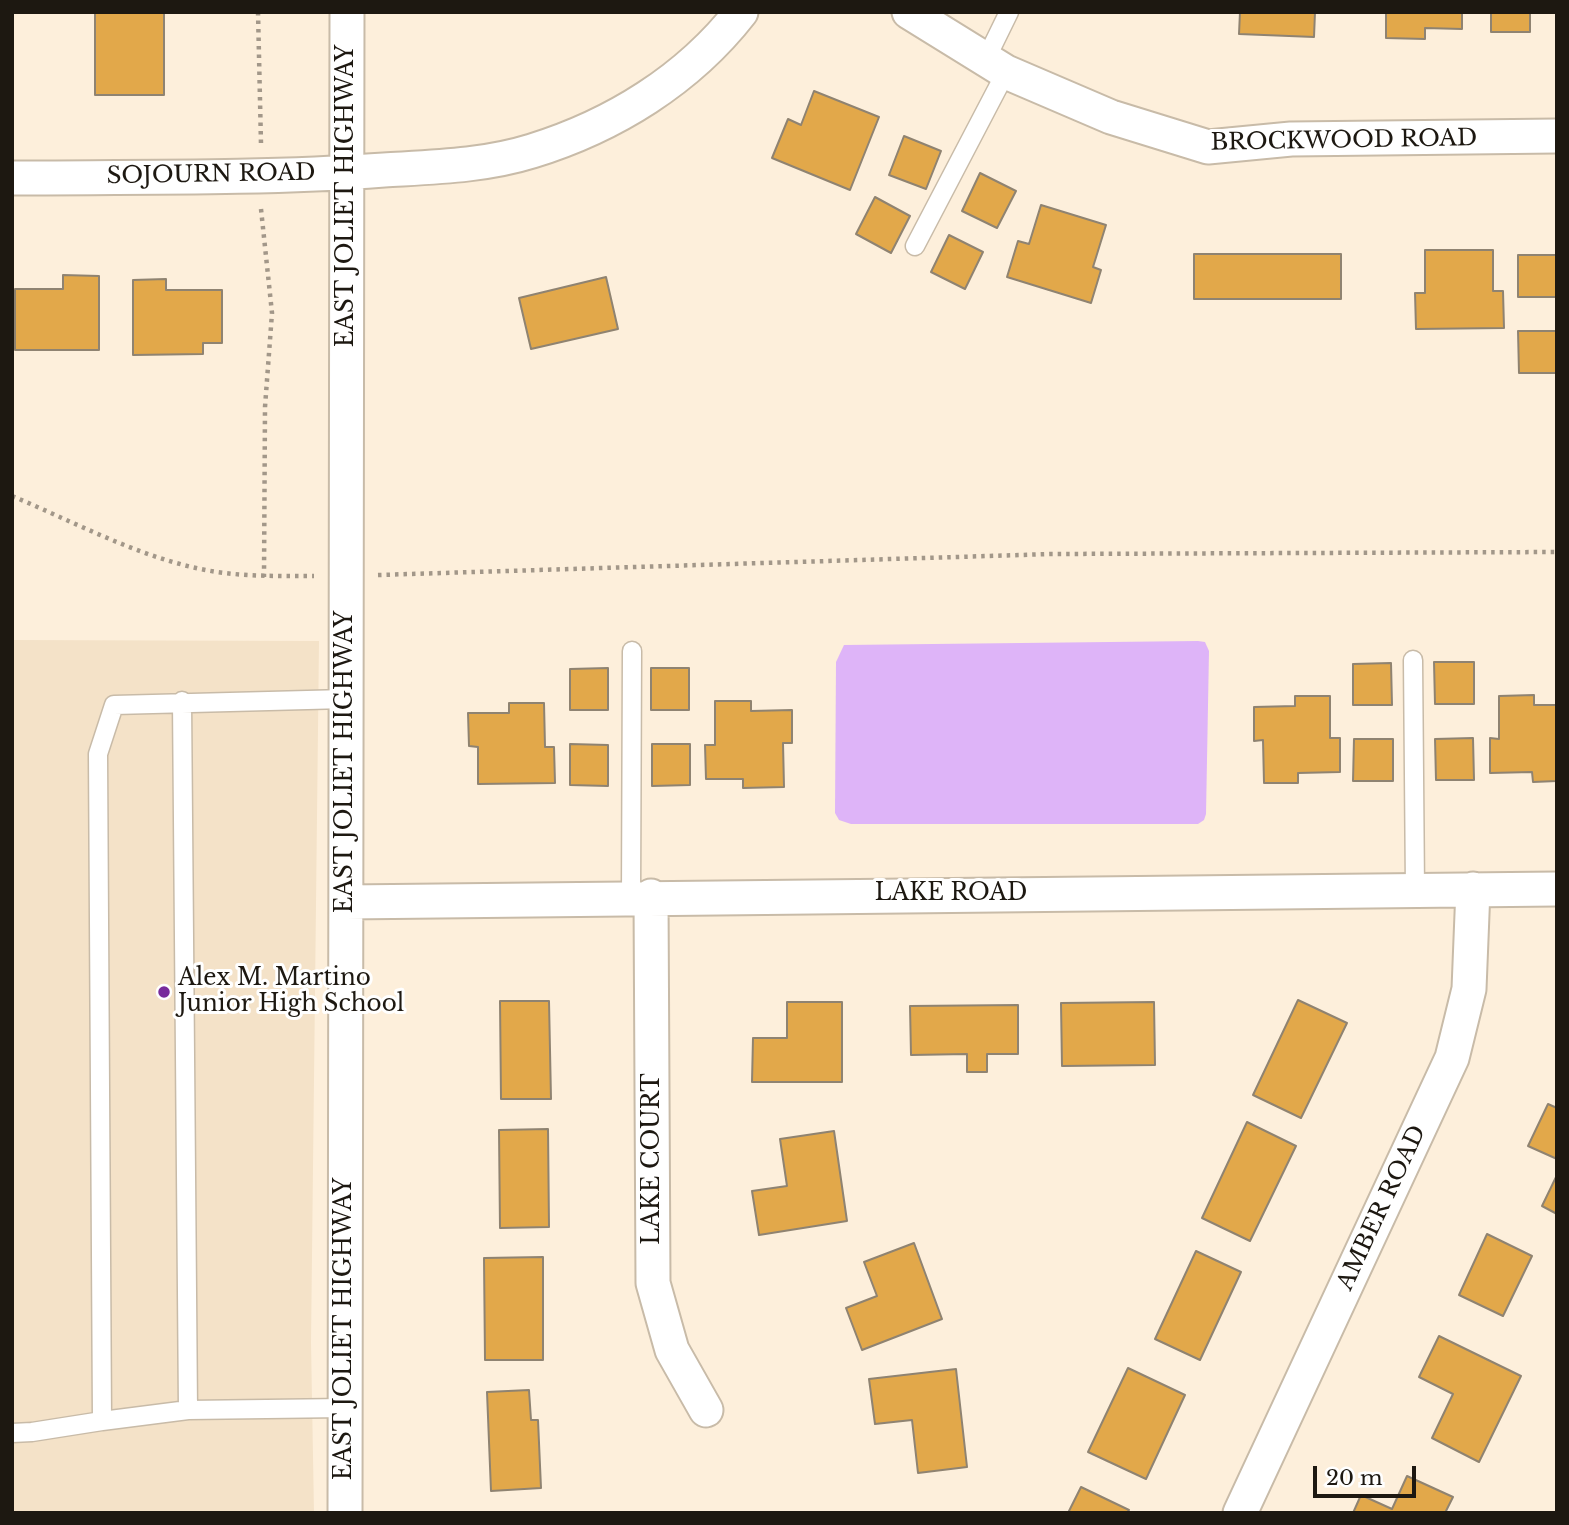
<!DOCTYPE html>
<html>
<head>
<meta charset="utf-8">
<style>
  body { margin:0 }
  #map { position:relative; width:1569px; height:1525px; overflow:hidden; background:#fdefdb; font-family:"Libre Baskerville",serif }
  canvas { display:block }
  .frame { position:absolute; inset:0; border:14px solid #1d1811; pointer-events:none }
  .scale { position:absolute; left:1313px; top:1466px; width:103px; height:32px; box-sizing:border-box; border:4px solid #1d1811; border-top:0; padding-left:9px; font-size:21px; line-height:24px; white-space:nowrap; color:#1d1811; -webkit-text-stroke:5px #fff; paint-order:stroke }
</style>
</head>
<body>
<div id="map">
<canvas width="1569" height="1525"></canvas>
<div class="frame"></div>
<div class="scale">20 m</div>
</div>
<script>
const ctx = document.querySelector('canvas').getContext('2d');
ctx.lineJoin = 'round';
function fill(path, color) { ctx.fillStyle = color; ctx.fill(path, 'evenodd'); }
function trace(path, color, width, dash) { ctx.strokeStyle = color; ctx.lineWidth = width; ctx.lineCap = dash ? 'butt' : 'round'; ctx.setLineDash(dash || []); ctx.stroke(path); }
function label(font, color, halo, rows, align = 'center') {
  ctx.font = font + ' "Libre Baskerville",serif'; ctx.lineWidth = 6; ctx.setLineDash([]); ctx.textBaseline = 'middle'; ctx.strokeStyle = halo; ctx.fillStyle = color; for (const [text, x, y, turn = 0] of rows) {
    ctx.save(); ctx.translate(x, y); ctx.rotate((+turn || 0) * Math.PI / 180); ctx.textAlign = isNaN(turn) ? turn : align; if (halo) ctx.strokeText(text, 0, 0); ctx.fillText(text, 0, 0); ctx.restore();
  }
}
fill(new Path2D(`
  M 12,640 L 319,641 L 311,1342 L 314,1513 L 12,1513 Z`), '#f4e2c8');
fill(new Path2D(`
  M 1198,641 L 1205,642 L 1209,651 L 1206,814 L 1204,820 L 1198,824 L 851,824 L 839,820 L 835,813 L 836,662 L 844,645 Z`), '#deb4f8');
const building = new Path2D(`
  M 95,12 L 164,12 L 164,95 L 95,95 Z
  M 1240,12 L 1315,12 L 1314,37 L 1239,34 Z
  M 1386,12 L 1462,12 L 1462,29 L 1425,28 L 1425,39 L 1386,38 Z
  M 1491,12 L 1530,12 L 1530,32 L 1491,32 Z
  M 814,91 L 879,117 L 850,190 L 772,158 L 788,119 L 801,125 Z
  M 904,136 L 941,151 L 926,189 L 889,175 Z
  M 980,173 L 1016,191 L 997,228 L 962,211 Z
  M 875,197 L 910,216 L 891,253 L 856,234 Z
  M 1041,205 L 1106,225 L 1093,267 L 1101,270 L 1091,303 L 1007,277 L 1018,241 L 1029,244 Z
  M 949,235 L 983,252 L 965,289 L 931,272 Z
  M 1425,250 L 1493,250 L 1493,291 L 1503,291 L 1504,328 L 1416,329 L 1415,293 L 1425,293 Z
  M 1194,254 L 1341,254 L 1341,299 L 1194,299 Z
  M 1518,255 L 1557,255 L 1557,297 L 1518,297 Z
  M 63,275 L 99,276 L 99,350 L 15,350 L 15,289 L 63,289 Z
  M 606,277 L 618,329 L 531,349 L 519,298 Z
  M 166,279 L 166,290 L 222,290 L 222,343 L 203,343 L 203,354 L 133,355 L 133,280 Z
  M 1518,331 L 1557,331 L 1557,373 L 1519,373 Z
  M 1434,662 L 1474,662 L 1474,704 L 1435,704 Z
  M 1391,663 L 1392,705 L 1353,705 L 1353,664 Z
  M 608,668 L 608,710 L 570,710 L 570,669 Z
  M 651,668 L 689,668 L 689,710 L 651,710 Z
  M 1534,695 L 1534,705 L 1557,705 L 1557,781 L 1533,782 L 1532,772 L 1490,773 L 1490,738 L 1499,739 L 1499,696 Z
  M 1295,696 L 1330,696 L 1330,738 L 1340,738 L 1340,772 L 1298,773 L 1298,783 L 1264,783 L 1263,740 L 1254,741 L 1254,707 L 1295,706 Z
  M 715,701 L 751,701 L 751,711 L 792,710 L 792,743 L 783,743 L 784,787 L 743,788 L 743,779 L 706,779 L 705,745 L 715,745 Z
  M 509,703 L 544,703 L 545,747 L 554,747 L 555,783 L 478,784 L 478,747 L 469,746 L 468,713 L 509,713 Z
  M 1473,738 L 1474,780 L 1436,780 L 1435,739 Z
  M 1354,739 L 1393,739 L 1393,781 L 1353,781 Z
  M 570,744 L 608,745 L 608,786 L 570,785 Z
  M 652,744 L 690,744 L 690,785 L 652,786 Z
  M 1298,1000 L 1347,1023 L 1301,1118 L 1253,1095 Z
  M 500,1001 L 549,1001 L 551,1099 L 501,1099 Z
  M 787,1002 L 842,1002 L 842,1082 L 752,1082 L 753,1038 L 787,1038 Z
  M 1154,1002 L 1155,1065 L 1062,1066 L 1061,1003 Z
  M 1018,1005 L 1018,1054 L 987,1054 L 987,1072 L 967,1072 L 967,1054 L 911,1055 L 910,1006 Z
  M 1548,1104 L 1557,1108 L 1557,1159 L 1528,1146 Z
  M 1247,1122 L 1296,1146 L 1250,1241 L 1202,1218 Z
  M 548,1129 L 549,1227 L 500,1228 L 499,1130 Z
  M 834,1131 L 847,1221 L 759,1235 L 752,1191 L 787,1186 L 780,1139 Z
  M 1557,1175 L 1557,1214 L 1542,1206 Z
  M 1487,1234 L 1532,1256 L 1503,1316 L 1459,1295 Z
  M 914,1243 L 942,1319 L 862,1350 L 846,1308 L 877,1296 L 864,1262 Z
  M 1196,1251 L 1241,1272 L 1200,1360 L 1155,1339 Z
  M 543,1257 L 543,1360 L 485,1360 L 484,1258 Z
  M 1439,1336 L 1521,1376 L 1479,1462 L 1432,1438 L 1453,1394 L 1419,1377 Z
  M 1128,1368 L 1185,1395 L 1146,1479 L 1088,1452 Z
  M 956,1369 L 967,1467 L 918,1473 L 912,1420 L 875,1424 L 869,1379 Z
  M 529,1390 L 531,1420 L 538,1420 L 541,1488 L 491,1491 L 487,1392 Z
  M 1407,1476 L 1453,1497 L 1445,1513 L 1353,1513 L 1361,1495 L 1392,1509 Z
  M 1081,1487 L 1129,1510 L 1127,1513 L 1068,1513 Z`);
fill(building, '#e2a84a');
trace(building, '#8f8371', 2);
const service = new Path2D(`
  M 986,59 L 1009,12
  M 915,246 L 1006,72
  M 1413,660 L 1415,890
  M 182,701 L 188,1410
  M 631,897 L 632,651
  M 102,1421 L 188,1410 L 345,1408
  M 12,1433 L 32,1432 L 102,1421 L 98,754 L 114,705 L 346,699`);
const minor = new Path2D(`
  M 909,12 L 1006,72 L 1111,117 L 1208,147 L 1291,139 L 1557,136
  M 12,178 C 136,177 261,179 384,170 C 434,167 484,166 532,151 C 613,126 688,80 741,12
  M 651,896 L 653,1283 L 672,1350 L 706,1410
  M 346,902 L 1557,889
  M 345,1513 L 347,12
  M 1240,1513 L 1452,1058 L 1469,989 L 1473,889`);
trace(service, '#c8bba8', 21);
trace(minor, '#c8bba8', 37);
trace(new Path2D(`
  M 258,12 L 261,144
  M 261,209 L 272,313 L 265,407 L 264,577
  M 12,496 C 72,521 133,554 196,568 C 235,577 274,576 314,576
  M 378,575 L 1052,554 L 1557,552`), '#a29789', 4.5, [3.5, 5]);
trace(service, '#fff', 18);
trace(minor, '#fff', 33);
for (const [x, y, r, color] of [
  [164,992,7,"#772a9b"]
]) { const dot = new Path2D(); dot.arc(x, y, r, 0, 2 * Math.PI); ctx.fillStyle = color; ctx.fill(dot); trace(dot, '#fff', 2.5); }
label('23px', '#1d1811', '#fff', [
  ["BROCKWOOD ROAD",1344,141,-1],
  ["SOJOURN ROAD",211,175,-1],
  ["EAST JOLIET HIGHWAY",347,196,-90],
  ["EAST JOLIET HIGHWAY",346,762,-90],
  ["LAKE ROAD",951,894],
  ["LAKE COURT",653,1159,-90],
  ["AMBER ROAD",1382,1208,-65],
  ["EAST JOLIET HIGHWAY",345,1329,-90]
]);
label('23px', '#1d1811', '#fff', [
  ["Alex M. Martino",178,979],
  ["Junior High School",178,1005]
], 'left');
</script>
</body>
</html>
